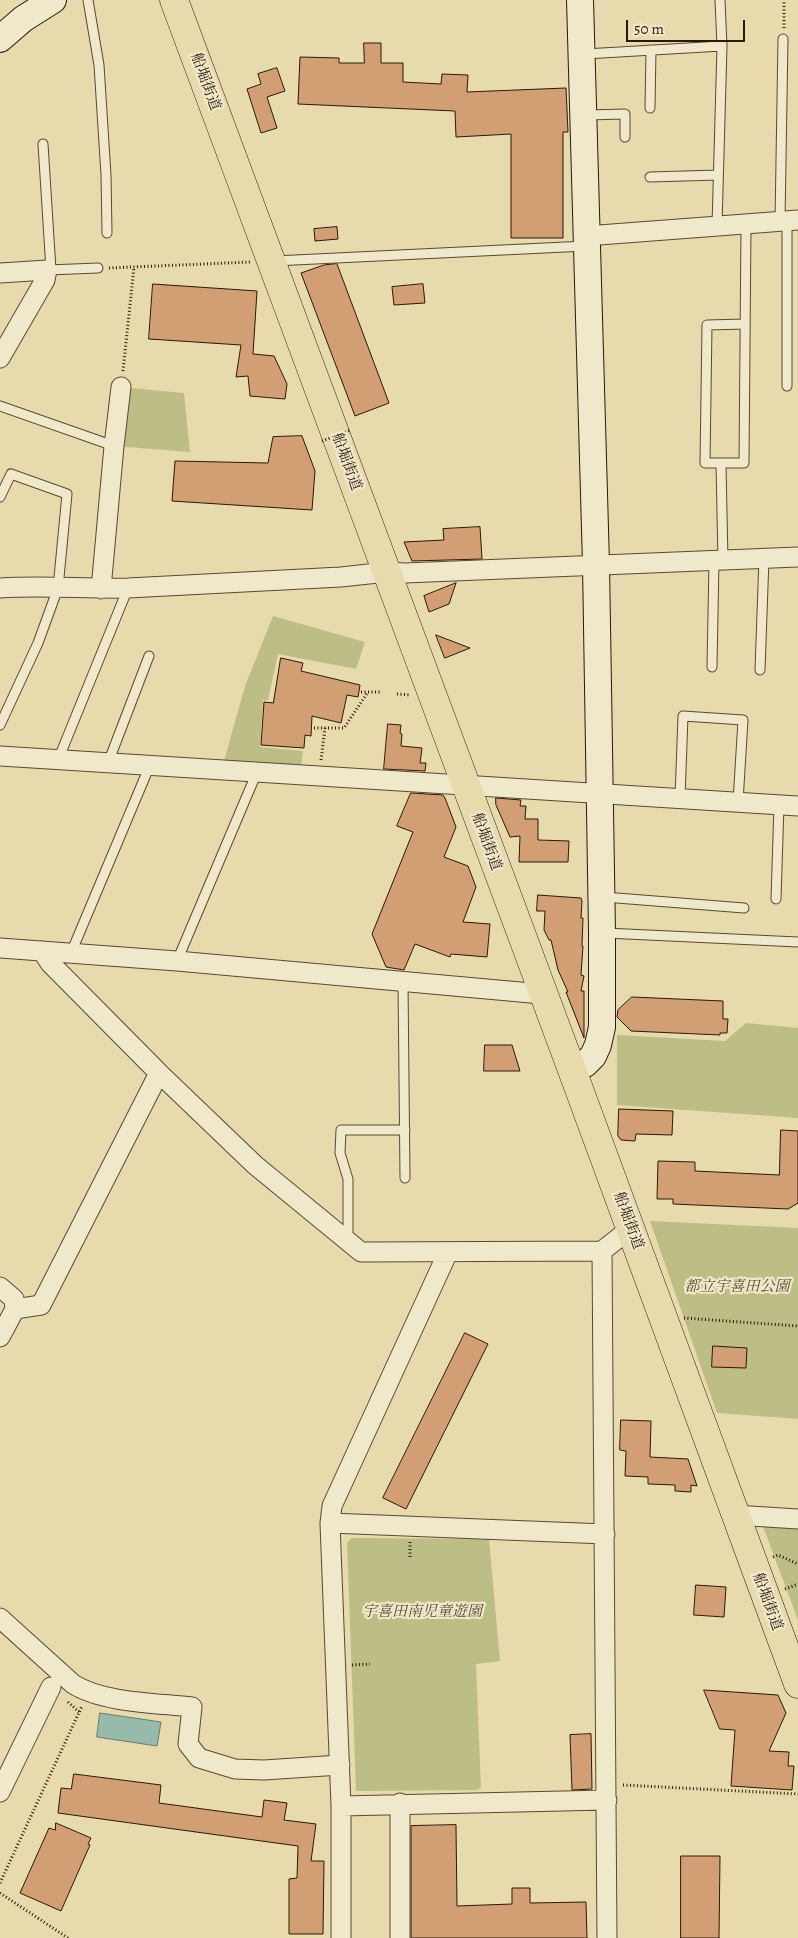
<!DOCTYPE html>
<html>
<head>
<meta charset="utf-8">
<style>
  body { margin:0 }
  #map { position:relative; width:798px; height:1938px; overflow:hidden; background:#e7dbad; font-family:Alegreya,serif }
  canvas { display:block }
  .scale { position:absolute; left:626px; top:20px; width:119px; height:22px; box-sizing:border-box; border:2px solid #2c170a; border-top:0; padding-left:6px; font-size:15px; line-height:18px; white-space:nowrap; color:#2c170a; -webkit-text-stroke:4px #efe8ca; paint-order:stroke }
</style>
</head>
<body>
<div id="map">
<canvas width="798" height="1938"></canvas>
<div class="scale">50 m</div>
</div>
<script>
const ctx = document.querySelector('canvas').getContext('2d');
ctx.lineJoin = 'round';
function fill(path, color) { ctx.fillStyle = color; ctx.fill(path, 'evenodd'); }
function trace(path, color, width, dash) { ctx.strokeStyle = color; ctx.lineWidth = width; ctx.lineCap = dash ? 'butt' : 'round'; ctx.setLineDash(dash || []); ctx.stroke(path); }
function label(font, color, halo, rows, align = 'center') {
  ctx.font = font + ' Alegreya,"Noto Serif JP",serif'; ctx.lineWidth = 4.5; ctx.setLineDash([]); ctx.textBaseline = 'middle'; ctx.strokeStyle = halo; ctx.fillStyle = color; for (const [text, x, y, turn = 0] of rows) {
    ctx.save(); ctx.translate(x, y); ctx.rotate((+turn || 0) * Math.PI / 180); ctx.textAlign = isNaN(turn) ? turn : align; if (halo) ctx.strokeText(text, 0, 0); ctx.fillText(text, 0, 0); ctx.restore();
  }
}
fill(new Path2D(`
  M 121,387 L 184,393 L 190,452 L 114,446 Z
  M 273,616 L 365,642 L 356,669 L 278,654 L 268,700 L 263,700 L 260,747 L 303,751 L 301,766 L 224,761 L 245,686 Z
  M 746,1023 L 798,1028 L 798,1118 L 617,1105 L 617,1035 L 725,1041 Z
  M 650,1221 L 798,1228 L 798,1419 L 717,1413 Z
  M 761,1521 L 798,1523 L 798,1620 Z
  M 352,1538 L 489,1539 L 500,1661 L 476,1664 L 481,1788 L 476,1790 L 356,1791 L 347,1542 Z`), '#bdbe85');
const water = new Path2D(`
  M 100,1713 L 161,1722 L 157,1746 L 97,1737 Z`);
fill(water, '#97bbab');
trace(water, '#6c796b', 1);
const building = new Path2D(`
  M 364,43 L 381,43 L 381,63 L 403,63 L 403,82 L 441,84 L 442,74 L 468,75 L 467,92 L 566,88 L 568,132 L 563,132 L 563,238 L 511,238 L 511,134 L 456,137 L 455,111 L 298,104 L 300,57 L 339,58 L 339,63 L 364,63 Z
  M 277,68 L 285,91 L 267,97 L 277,128 L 261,133 L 247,89 L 261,84 L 258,74 Z
  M 337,227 L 338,239 L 315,241 L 314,229 Z
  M 337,264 L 389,403 L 355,416 L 301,273 L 324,265 Z
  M 153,284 L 257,291 L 253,354 L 274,356 L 287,384 L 285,399 L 250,396 L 248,376 L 236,377 L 241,345 L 149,339 Z
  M 423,284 L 425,303 L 394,305 L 392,287 Z
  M 302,436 L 315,471 L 312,510 L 172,501 L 175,461 L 268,463 L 273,437 Z
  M 480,527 L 482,559 L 412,561 L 404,542 L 444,540 L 443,529 Z
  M 456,583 L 449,604 L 429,612 L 424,596 Z
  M 436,635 L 470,648 L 445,658 Z
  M 281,658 L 303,663 L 301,671 L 360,685 L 358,697 L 347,695 L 341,723 L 312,716 L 311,736 L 305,735 L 304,748 L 261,745 L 264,702 L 273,703 Z
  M 388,724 L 401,725 L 400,733 L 402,734 L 401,746 L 422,748 L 420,763 L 426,763 L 425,771 L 384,769 Z
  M 411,793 L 443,795 L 445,798 L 456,827 L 444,857 L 468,866 L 476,887 L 463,922 L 490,924 L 487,957 L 451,954 L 450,957 L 415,944 L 404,970 L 386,967 L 372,934 L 413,832 L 397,826 Z
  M 496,798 L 521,800 L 520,806 L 526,806 L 525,819 L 538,819 L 538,840 L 569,841 L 568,862 L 519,862 L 520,836 L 510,837 L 496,805 Z
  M 538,895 L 581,898 L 582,901 L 581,918 L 583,918 L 582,946 L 583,946 L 581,975 L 584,976 L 581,991 L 584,991 L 584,1038 L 566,992 L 568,992 L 558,970 L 551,940 L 549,940 L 544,930 L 545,911 L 537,911 Z
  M 632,997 L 723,1001 L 723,1019 L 728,1019 L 727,1033 L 720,1033 L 720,1035 L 631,1031 L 617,1017 L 618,1010 Z
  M 485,1045 L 512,1045 L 520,1071 L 484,1071 Z
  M 619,1109 L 673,1111 L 672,1135 L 636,1134 L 635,1141 L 621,1140 L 618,1136 Z
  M 781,1130 L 798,1131 L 798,1203 L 788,1209 L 673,1204 L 673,1199 L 657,1199 L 658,1161 L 695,1162 L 695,1171 L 779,1175 Z
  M 465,1333 L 488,1344 L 406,1509 L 383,1498 Z
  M 713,1346 L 747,1348 L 746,1368 L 712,1367 Z
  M 621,1420 L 651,1421 L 650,1457 L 688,1459 L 697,1486 L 691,1485 L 691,1492 L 675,1491 L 675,1485 L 648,1484 L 648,1477 L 625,1476 L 626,1451 L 620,1450 Z
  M 696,1585 L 726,1587 L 724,1617 L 694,1615 Z
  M 704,1690 L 778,1695 L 786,1713 L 769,1751 L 789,1752 L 788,1766 L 794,1766 L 792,1790 L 731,1786 L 735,1730 L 720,1729 Z
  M 591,1734 L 592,1789 L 572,1790 L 570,1735 Z
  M 74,1774 L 161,1785 L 159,1803 L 262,1817 L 264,1800 L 287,1803 L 284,1820 L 316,1824 L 311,1861 L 324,1861 L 323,1934 L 289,1934 L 289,1879 L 297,1878 L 298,1846 L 58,1813 L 61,1788 L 71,1789 Z
  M 56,1823 L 91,1838 L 88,1844 L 90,1845 L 61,1911 L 20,1893 L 49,1828 L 55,1830 Z
  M 456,1825 L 457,1906 L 512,1904 L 512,1888 L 530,1888 L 530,1903 L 586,1902 L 587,1938 L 411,1938 L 411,1826 Z
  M 681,1856 L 720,1856 L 719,1938 L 681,1938 Z`);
fill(building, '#d29e73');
trace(building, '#2c170a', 1);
const lane = new Path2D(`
  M 88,0 L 99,65 L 106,175 L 107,233
  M 585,54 L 722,46
  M 650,108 L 651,50
  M 586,115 L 625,114 L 625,137
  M 43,144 L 51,270
  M 650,177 L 718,175
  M 780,222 L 783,39
  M 787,222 L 787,386
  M 717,226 L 722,46 L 720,0
  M 274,261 L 586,246
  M 48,270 L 98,268
  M 745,324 L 707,325 L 705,463 L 744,463 L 746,225
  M 0,406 L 114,446
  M 721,464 L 723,561
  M 0,497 L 11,474 L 67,494 L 58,588 L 38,643 L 0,725
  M 712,667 L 714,561
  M 760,670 L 764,558
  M 58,760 L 128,588
  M 108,763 L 149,656
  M 680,798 L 683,716 L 743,720 L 738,802
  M 604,897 L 744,908
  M 776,899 L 779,805
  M 605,933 L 798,942
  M 71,953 L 150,765
  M 177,961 L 257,772
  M 403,982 L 405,1178
  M 348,1241 L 348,1179 L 340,1153 L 341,1130 L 405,1130`);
const street = new Path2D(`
  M 586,236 L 798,220
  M 0,273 L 47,270 L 45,280 L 0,358
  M 0,588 C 43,585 86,589 128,588 L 341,577 L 387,572 L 405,573 L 798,557
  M 101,589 L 114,446 L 121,387
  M 0,756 L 798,806
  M 0,948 L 177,961 L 542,994
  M 42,951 L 50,963 L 159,1073 L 255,1165 L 361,1252 L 602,1251 L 630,1229
  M 602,1251 L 607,1938
  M 0,1287 L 14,1299 L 15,1309 L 41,1305 L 159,1073
  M 0,1337 L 15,1309
  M 735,1515 L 798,1519
  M 330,1523 L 605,1534
  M 0,1618 L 73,1684 C 103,1703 157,1703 192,1707 L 188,1744 L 199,1758 L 235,1769 L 264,1770 L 340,1765
  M 0,1792 L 51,1687
  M 341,1806 L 607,1800
  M 341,1938 L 341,1806 L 330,1523 L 332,1506 L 448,1252
  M 400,1938 L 400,1803`);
const secondary = new Path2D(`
  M 0,39 L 23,19 L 53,0
  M 572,1070 L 585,1064 L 593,1056 L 598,1045 L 602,1027 L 602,933 L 596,564 L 580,0`);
const primary = new Path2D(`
  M 174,0 L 572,1070 L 798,1684`);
trace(lane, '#5b4833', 11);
trace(street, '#5b4833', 21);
trace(secondary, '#2c170a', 28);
trace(primary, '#2c170a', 29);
trace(new Path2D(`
  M 784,28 L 784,0
  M 109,268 L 250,262
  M 123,371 L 134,267
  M 361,692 L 382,692
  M 397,694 L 410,695
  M 314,728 L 344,728 L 368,692
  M 321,760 L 325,728
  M 684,1318 L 798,1326
  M 410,1542 L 410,1558
  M 773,1557 L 778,1555 L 798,1564
  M 785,1589 L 798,1584
  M 352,1665 L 370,1664
  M 68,1702 L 79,1712
  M 623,1785 L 798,1794
  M 0,1883 L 82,1706
  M 0,1893 L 68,1938`), '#2c170a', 3, [1, 2.5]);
trace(lane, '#efe8ca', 9);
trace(street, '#efe8ca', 19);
trace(secondary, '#efe8ca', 26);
trace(primary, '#e7dbad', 28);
trace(new Path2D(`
  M 322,441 L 351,430`), '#2c170a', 3, [1, 2.5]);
label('15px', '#2c170a', '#efe8ca', [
  ["船堀街道",205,82,70],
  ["船堀街道",346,462,70],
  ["船堀街道",486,842,70],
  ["船堀街道",628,1221,70],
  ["船堀街道",767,1602,70]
]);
label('italic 15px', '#58492f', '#efe8ca', [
  ["都立宇喜田公園",737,1287],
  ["宇喜田南児童遊園",422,1612]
]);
</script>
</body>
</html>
